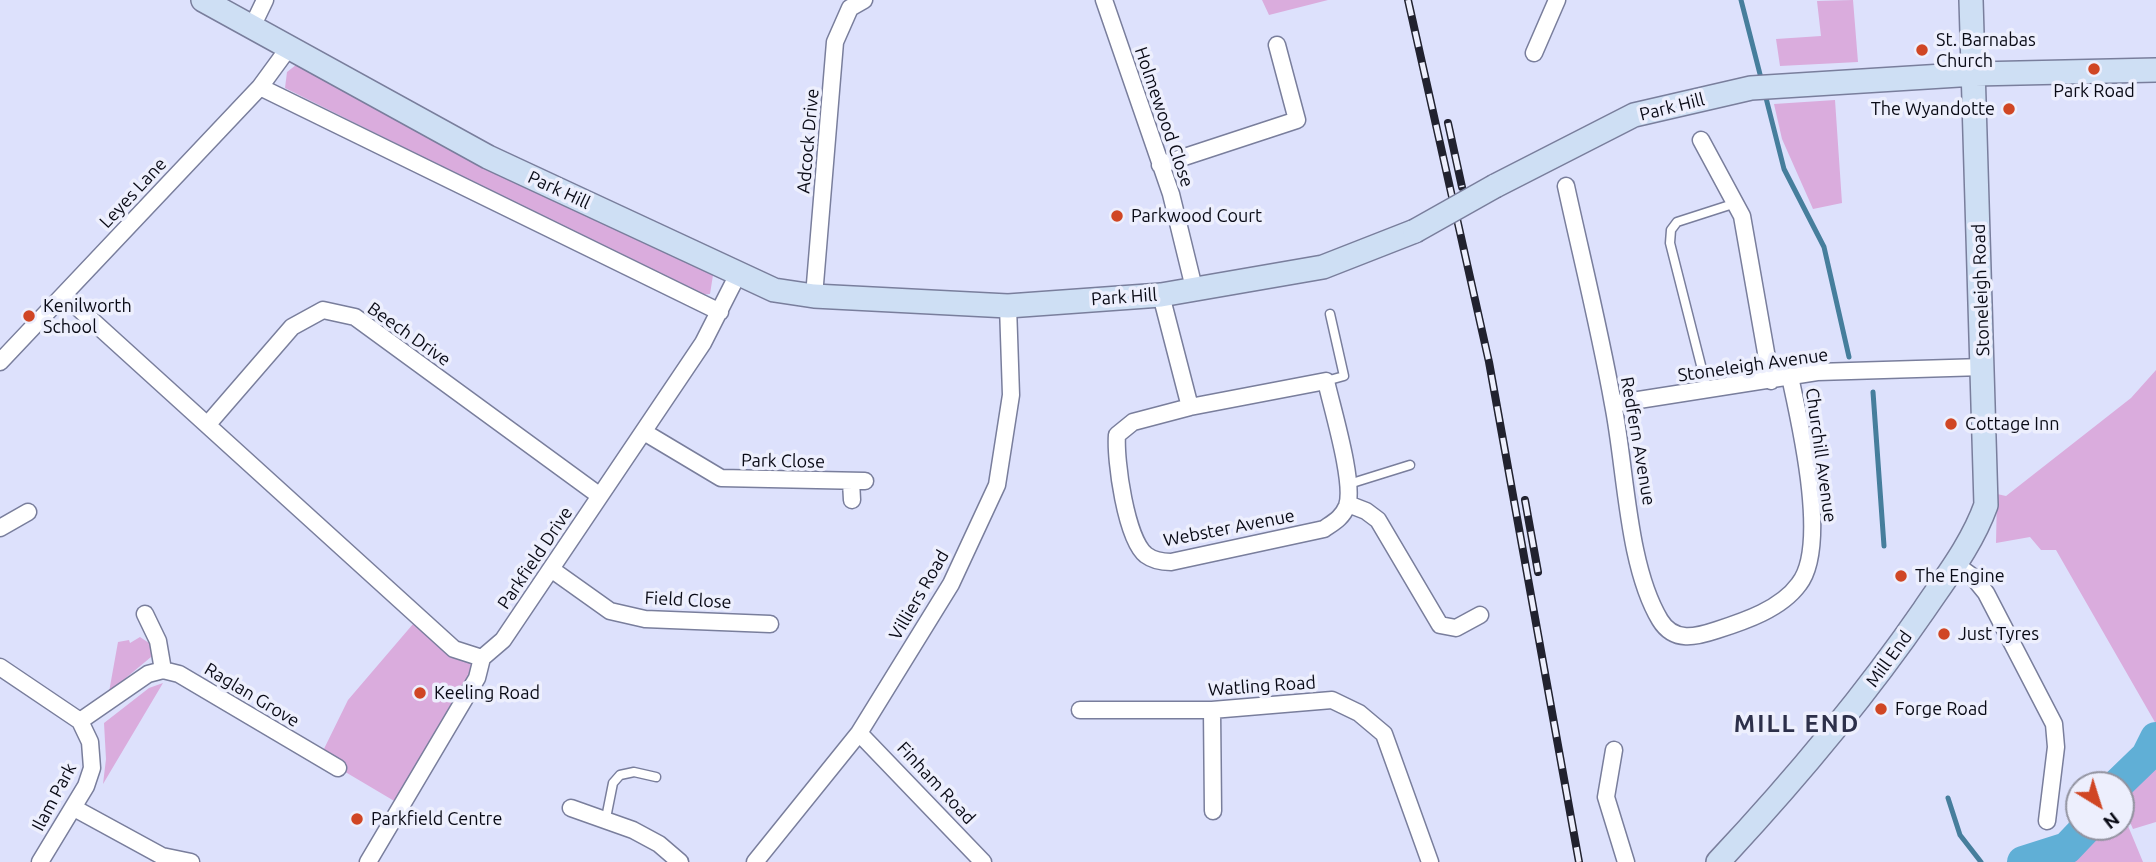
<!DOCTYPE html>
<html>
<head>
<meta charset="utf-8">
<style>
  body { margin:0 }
  #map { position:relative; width:2156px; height:862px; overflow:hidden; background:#dde1fc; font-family:Ubuntu,sans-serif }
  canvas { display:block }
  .north { position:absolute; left:2065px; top:771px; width:70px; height:70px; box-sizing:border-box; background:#edeffd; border:2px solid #9293a0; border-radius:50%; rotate:142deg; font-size:19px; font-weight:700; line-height:28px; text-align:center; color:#090a15 }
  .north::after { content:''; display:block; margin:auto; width:24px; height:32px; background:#d04624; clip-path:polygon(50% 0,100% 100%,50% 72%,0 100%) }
</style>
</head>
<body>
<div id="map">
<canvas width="2156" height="862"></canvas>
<div class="north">N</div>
</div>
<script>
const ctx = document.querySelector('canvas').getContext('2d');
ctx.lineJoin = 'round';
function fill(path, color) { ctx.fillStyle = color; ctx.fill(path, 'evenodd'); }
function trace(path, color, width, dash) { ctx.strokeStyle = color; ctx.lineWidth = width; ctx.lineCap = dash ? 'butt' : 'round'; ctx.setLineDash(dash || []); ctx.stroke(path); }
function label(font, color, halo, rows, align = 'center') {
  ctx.font = font + ' Ubuntu,sans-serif'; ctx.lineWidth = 7; ctx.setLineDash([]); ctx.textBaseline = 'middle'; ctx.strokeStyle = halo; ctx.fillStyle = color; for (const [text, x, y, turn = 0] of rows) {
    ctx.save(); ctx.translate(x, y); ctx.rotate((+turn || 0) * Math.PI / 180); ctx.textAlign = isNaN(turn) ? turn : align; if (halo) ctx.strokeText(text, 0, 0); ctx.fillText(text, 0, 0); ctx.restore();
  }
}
fill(new Path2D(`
  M 1262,0 L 1328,0 L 1269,15 Z
  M 1853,0 L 1858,62 L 1780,66 L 1776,39 L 1821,36 L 1817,1 Z
  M 296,65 L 305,66 L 696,266 L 713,275 L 710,294 L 699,295 L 285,88 L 287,72 Z
  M 1835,100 L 1842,203 L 1813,209 L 1782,139 L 1774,104 Z
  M 2156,370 L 2156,724 L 2056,550 L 2041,550 L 2030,537 L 1996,543 L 1997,494 L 2006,496 L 2131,398 Z
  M 419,617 L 482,658 L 401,805 L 320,757 L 348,700 Z
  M 140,637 L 152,645 L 151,657 L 109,692 L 118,642 L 129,640 L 130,643 Z
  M 163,683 L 103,784 L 106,759 L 104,723 L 149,688 Z
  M 2156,756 L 2156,822 L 2133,829 L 2121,802 L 2121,789 Z
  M 2121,809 L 2143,862 L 2059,862 L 2081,847 L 2094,827 L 2121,827 Z`), '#daacdd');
trace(new Path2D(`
  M 1741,0 L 1762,82
  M 1765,94 L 1784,169 L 1824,247 L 1849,357
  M 1873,392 L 1884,546
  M 1948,798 L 1960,835 L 1981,862`), '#467e9c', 5);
trace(new Path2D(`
  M 2117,785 L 2147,756 L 2156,738
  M 2023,862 L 2067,848 L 2087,827`), '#60afd6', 32);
const lane = new Path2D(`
  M 1326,381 L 1344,376 L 1330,314
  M 1707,389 L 1670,243 L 1671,230 L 1677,222 L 1736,203
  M 1349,484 L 1410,465
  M 606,818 L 613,783 L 620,775 L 634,772 L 656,777`);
const street = new Path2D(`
  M 1104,0 L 1171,194 L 1194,288
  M 253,25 L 265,0
  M 1534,53 L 1557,0
  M 260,87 L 720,312
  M 1701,140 L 1742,216 L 1771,381
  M 1160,165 L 1297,120 L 1277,45
  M 1566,186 C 1582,259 1600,331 1613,404 C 1626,469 1627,565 1660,620 C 1674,643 1696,637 1717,630 C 1745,621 1781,609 1799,584 C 1829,546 1800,423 1790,377
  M 64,295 L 454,649 L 482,658
  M 1161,295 L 1190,407 L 1326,381 C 1332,408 1355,483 1347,506 C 1342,518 1334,522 1324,529 L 1171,562 C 1162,562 1154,561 1146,555 C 1126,539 1115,460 1117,435 L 1133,422 L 1190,407
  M 814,296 L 835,42 L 850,8 L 864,0
  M 0,362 L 260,87 L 290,46
  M 1613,404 L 1817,372 L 1983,367
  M 208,424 L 292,327 L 323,310 L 355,317 L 600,496
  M 644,432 L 721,478 L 865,481
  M 851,481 L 852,500
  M 1348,504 L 1366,511 L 1378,520 L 1440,625 L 1456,628 L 1480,615
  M 0,528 L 28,512
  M 1955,564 L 1973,577 L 1986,593 L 2054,724 L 2056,747 L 2047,821
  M 551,569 L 610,611 L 645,619 L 770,624
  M 145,614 L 158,641 L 163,670
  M 0,667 L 80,721 L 90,742 L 92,768 L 86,786 L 40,862
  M 1080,710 L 1212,710 L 1332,700 L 1359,713 L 1384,734 L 1430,862
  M 1212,710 L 1213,811
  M 80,721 L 148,674 L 163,670 L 179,674 L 338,768
  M 859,733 L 983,862
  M 1614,750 L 1606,797 L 1626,862
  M 74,808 L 162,856 L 191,862
  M 571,808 L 633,830 L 659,844 L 680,862
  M 368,862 L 477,678 L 482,658 L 503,640 L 703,343 L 737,276
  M 755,862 L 859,733 L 951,584 L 997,485 L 1011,395 L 1008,306`);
const secondary = new Path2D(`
  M 203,0 L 488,157 L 774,290 L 814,296 L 1008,306 L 1161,295 L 1323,267 L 1415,231
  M 1495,186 L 1634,115 L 1751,88 L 1975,74 L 2156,70
  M 1718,862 C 1792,783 1862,700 1924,610 C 1947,576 1972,544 1986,505 L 1971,0`);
trace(lane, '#797e9c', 11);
trace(street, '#797e9c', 19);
trace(secondary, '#797e9c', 26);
trace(lane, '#fff', 8);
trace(street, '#fff', 16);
trace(secondary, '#cedff4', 23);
const rail = new Path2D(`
  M 1408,0 L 1489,362 L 1579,862
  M 1448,123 L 1462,187
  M 1525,500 L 1538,572`);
trace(rail, '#21222f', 8);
trace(rail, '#edeffd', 5, [16]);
const secondaryBridge = new Path2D(`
  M 1415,231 L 1495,186`);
trace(secondaryBridge, '#797e9c', 26, []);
trace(secondaryBridge, '#cedff4', 23);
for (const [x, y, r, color] of [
  [1922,50,7,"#d04624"],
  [2094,69,7,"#d04624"],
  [2009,109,7,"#d04624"],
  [1117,216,7,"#d04624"],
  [29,316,7,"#d04624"],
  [1951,424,7,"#d04624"],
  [1901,576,7,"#d04624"],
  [1944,634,7,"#d04624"],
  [420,693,7,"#d04624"],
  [1881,709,7,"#d04624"],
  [357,819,7,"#d04624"]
]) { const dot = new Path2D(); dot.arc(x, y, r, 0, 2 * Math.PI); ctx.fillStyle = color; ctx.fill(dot); trace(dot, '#edeffd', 2.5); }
label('18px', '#090a15', '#edeffd', [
  ["St. Barnabas",1936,40],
  ["Church",1936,61],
  ["Park Road",2094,91,"center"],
  ["The Wyandotte",1995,109,"right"],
  ["Parkwood Court",1131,216],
  ["Kenilworth",43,306],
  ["School",43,327],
  ["Cottage Inn",1965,424],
  ["The Engine",1915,576],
  ["Just Tyres",1958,634],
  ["Keeling Road",434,693],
  ["Forge Road",1895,709],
  ["Parkfield Centre",371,819]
], 'left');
label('18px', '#090a15', '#edeffd', [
  ["Park Hill",1672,107,-14],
  ["Holmewood Close",1164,117,71],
  ["Adcock Drive",808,141,-85],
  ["Park Hill",559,190,25],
  ["Leyes Lane",133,193,-47],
  ["Stoneleigh Road",1981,290,-92],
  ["Park Hill",1124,297,-4],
  ["Beech Drive",409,334,35],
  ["Stoneleigh Avenue",1753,365,-8],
  ["Redfern Avenue",1638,441,80],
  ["Churchill Avenue",1821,455,82],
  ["Park Close",783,461,1],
  ["Webster Avenue",1229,528,-11],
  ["Parkfield Drive",535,558,-56],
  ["Villiers Road",919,595,-60],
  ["Field Close",688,600,3],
  ["Mill End",1889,659,-54],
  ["Watling Road",1262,686,-4],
  ["Raglan Grove",252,695,31],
  ["Finham Road",936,783,47],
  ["Ilam Park",54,797,-62]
]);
ctx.letterSpacing = '2px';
label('bold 24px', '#2d304a', '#edeffd', [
  ["MILL END",1797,724]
]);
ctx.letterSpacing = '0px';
</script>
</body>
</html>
